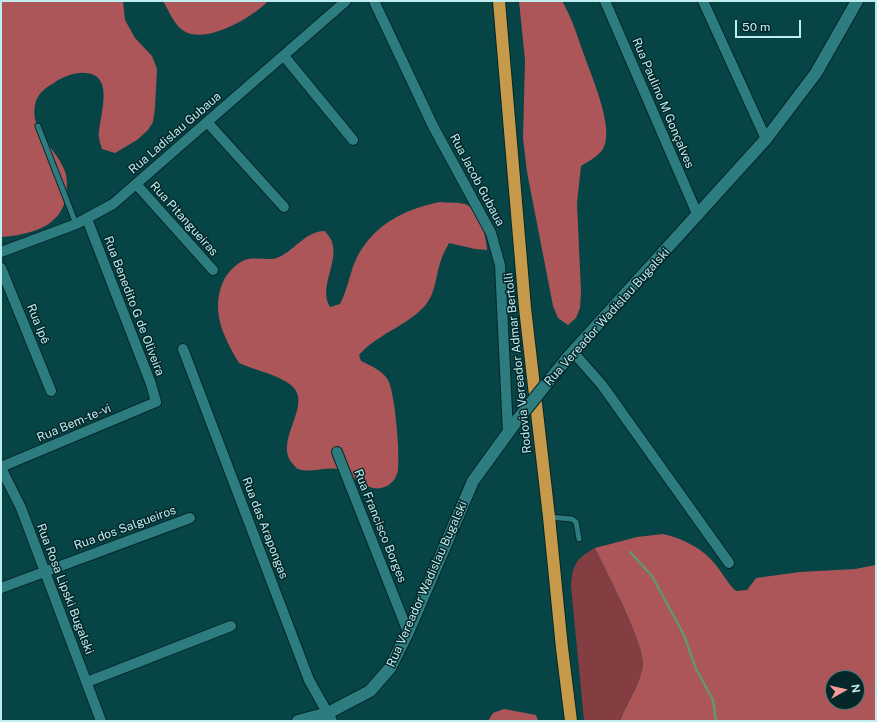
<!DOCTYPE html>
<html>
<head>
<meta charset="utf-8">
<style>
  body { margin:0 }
  #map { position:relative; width:877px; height:722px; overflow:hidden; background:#064446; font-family:"Public Sans",sans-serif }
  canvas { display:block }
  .frame { position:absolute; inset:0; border:2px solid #bfedef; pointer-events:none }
  .north { position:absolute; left:825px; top:670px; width:40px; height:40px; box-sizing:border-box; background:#052729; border:1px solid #4f7678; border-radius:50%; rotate:82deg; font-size:11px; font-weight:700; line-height:16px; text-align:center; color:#bfedef }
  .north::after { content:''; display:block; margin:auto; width:14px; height:18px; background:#f59b9b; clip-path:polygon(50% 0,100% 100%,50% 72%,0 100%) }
  .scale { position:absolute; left:735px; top:20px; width:66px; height:18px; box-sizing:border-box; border:2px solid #bfedef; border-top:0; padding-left:5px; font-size:12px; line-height:14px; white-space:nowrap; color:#bfedef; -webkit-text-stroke:3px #052729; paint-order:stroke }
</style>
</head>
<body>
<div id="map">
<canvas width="877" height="722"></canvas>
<div class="frame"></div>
<div class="north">N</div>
<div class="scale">50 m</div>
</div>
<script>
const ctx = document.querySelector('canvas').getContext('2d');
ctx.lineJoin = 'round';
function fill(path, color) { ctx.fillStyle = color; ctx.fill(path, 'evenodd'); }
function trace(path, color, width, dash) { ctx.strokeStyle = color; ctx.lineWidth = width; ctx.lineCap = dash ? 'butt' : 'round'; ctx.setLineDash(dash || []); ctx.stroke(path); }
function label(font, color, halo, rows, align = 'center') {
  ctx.font = font + ' "Public Sans",sans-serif'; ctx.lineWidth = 3; ctx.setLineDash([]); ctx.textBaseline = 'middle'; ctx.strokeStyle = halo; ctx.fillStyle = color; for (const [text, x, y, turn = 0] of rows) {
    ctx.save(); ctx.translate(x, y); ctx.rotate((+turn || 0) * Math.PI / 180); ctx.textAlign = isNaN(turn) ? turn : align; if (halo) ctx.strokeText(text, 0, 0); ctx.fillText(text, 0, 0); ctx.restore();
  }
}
fill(new Path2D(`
  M 595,548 C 606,571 644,643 643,664 C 641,684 627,702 620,721 L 584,721 L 571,586 C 572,564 577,558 595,548 Z`), '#843d40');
fill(new Path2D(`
  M 1,1 L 123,1 L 125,20 L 135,38 L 152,56 L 157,69 L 155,108 L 153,122 L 148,130 L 137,140 L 115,153 L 102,149 C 101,145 99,141 99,137 C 98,119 117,75 85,73 C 76,72 62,77 54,83 C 45,88 37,94 35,105 C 30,131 55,147 64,169 C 68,178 67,187 66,196 C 62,227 29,235 1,237 Z
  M 163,1 L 268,1 C 253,17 206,45 184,31 C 174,25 169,11 163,1 Z
  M 519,1 L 562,1 C 572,18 577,35 583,52 C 591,75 612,122 605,144 C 602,155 589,161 581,166 L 577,203 L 581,292 L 580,308 L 576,318 L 568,325 L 558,318 L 553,306 L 527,172 L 523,138 L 525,60 Z
  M 440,202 C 447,203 458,202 465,204 C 478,208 487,237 487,250 L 475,249 L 449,243 C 446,249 443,254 441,260 C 436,274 436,291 427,303 C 413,323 377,334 359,355 L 361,361 C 371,366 382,370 388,380 C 395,392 400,454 398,470 C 397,476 393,483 387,486 C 369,495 355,476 340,470 C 328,465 312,474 298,469 C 296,468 294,465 292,463 C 274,440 313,405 292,386 C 280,375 254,370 239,363 C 223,336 209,308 225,278 C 230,270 237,263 245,260 C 256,256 269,262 279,257 C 296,249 306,231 325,231 C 327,234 331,238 332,242 C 339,263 318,287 330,307 L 340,304 C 347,291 349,277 354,264 C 369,227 403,209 440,202 Z
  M 663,534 C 684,539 702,548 715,564 C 723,573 727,583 736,591 L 747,590 L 756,578 L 800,572 L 855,569 L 876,565 L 876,721 L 620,721 C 627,702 641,684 643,664 C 644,643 606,571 595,548 L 637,537 ZM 833,678 L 857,678 L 857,702 L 833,702 Z
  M 504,709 L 536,715 L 538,721 L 488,721 L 493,713 Z`), '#ac5659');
trace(new Path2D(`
  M 630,552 L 652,576 L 684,635 L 696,669 L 713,700 L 716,721`), '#649669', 2.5);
const lane = new Path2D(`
  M 38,126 L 76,224
  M 549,517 L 572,519 L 576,522 L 579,539`);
const street = new Path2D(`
  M 374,1 L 433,126 L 491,233 L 500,265 L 508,433
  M 605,1 L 698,216
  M 703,1 L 766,139
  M 284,56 L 353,140
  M 208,123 L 284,207
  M 136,184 L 213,270
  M 1,252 L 76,224 L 113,204 L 346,1
  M 1,268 L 51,391
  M 183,349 L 309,680 L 332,721
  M 573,352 L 602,385 L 729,563
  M 337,452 L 408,632
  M 1,467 L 156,402 L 151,384 L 87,219
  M 1,468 L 21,508 L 101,721
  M 1,588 L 190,518
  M 87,682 L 231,626`);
const secondary = new Path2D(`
  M 569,356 L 766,139 L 816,73 L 857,1
  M 298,721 L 328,713 L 370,691 L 390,668 L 408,632 L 473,481 L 518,419`);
const highway = new Path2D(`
  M 499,1 L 525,308 L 549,517 L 562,648 L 571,721`);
trace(lane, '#052729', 7);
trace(street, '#052729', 12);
trace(secondary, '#052729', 14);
trace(highway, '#052729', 14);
trace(lane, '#2c7c80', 5);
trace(street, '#2c7c80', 10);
trace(secondary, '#2c7c80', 12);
trace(highway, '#c7994a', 12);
const secondaryBridge = new Path2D(`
  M 518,419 L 569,356`);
trace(secondaryBridge, '#052729', 14, []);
trace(secondaryBridge, '#2c7c80', 12);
label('12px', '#bfedef', '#052729', [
  ["Rua Paulino M Gonçalves",663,103,67],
  ["Rua Ladislau Gubaua",175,133,-41],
  ["Rua Jacob Gubaua",477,180,62],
  ["Rua Pitangueiras",184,219,48],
  ["Rua Benedito G de Oliveira",134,306,69],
  ["Rua Vereador Wadislau Bugalski",607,317,-48],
  ["Rua Ipê",38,324,68],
  ["Rodovia Vereador Admar Bertolli",518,363,-96],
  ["Rua Bem-te-vi",74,423,-23],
  ["Rua Francisco Borges",380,526,68],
  ["Rua dos Salgueiros",125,528,-20],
  ["Rua das Arapongas",265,528,69],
  ["Rua Vereador Wadislau Bugalski",427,584,-66],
  ["Rua Rosa Lipski Bugalski",65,589,69]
]);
</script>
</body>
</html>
